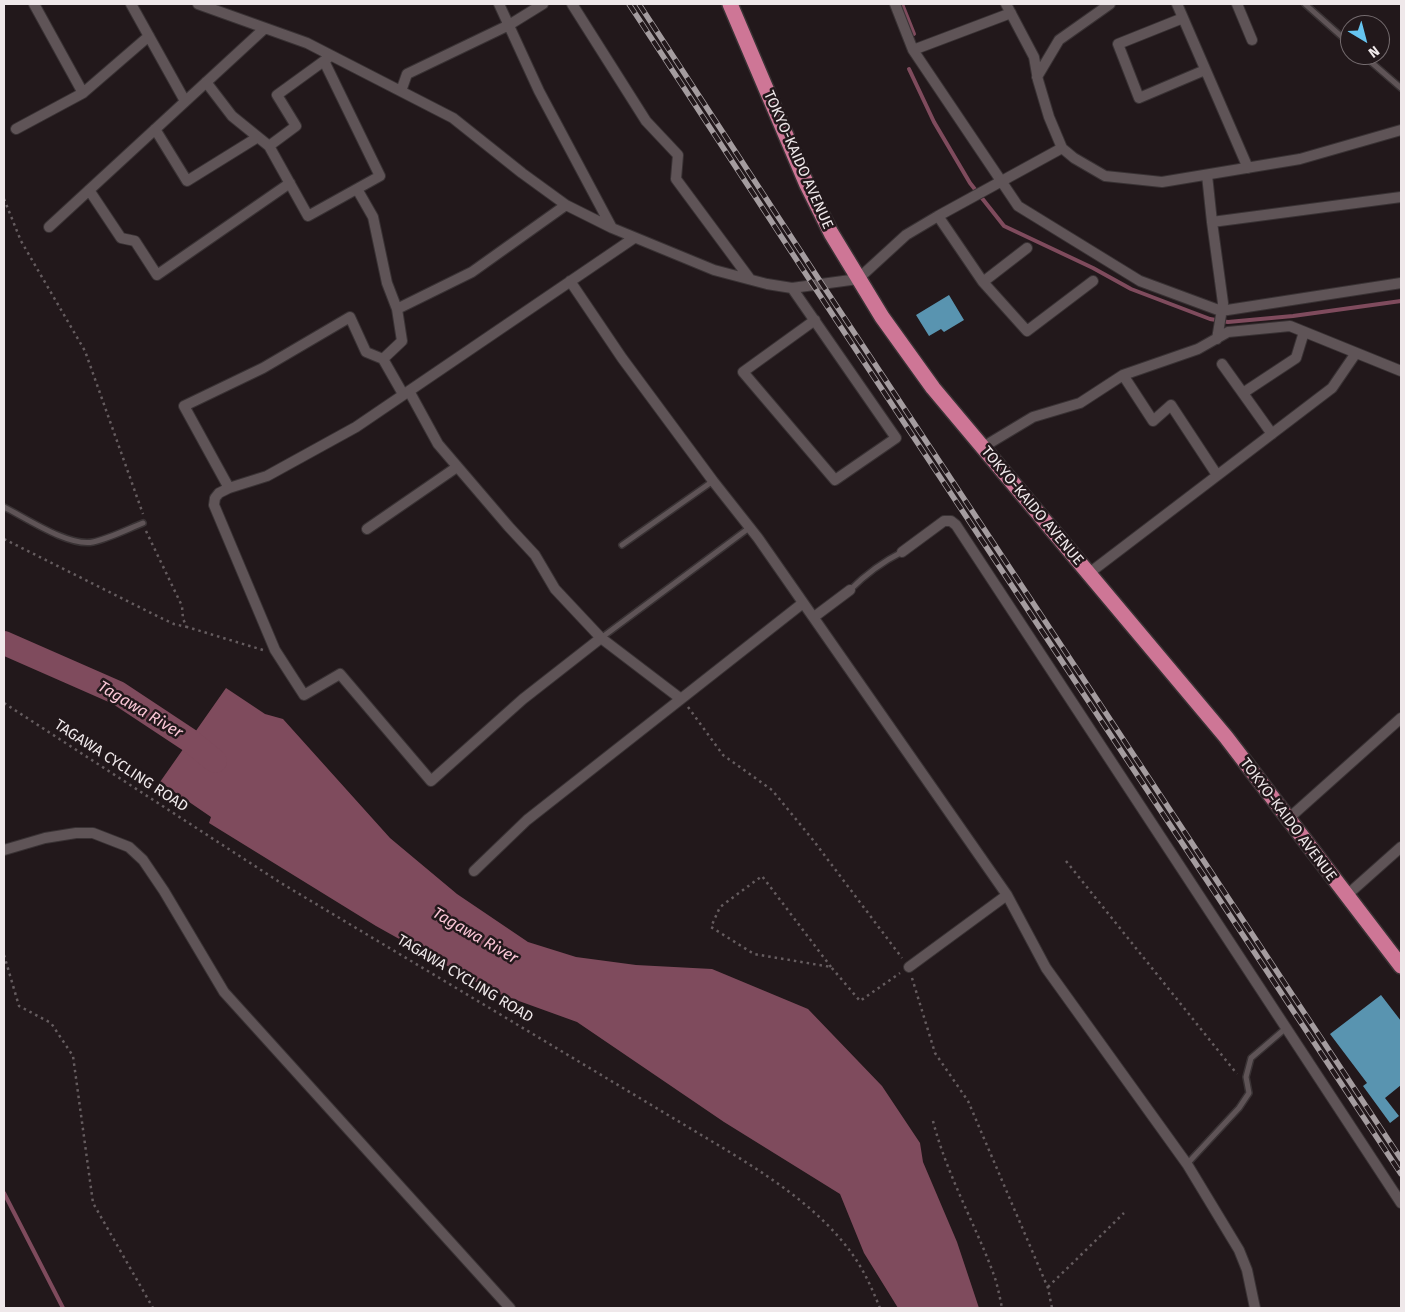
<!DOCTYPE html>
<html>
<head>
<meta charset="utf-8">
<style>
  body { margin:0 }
  #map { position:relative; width:1405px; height:1312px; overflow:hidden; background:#22181b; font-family:"Fira Sans",sans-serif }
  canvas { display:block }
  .frame { position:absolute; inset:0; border:5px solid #efe8ea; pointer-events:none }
  .north { position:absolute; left:1340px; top:15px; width:50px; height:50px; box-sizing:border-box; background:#22181b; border:1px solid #746b6e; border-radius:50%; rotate:143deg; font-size:14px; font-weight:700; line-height:20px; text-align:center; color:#efe8ea }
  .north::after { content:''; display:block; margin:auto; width:18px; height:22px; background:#66c4ef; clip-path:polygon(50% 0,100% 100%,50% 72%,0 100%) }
</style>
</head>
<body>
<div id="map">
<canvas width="1405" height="1312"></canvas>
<div class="frame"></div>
<div class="north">N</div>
</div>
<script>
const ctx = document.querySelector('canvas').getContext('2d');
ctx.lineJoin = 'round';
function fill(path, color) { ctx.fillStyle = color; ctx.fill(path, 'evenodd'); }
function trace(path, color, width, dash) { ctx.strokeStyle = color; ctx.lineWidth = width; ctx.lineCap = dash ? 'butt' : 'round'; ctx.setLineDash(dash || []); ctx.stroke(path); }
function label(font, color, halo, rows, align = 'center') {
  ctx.font = font + ' "Fira Sans",sans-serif'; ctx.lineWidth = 5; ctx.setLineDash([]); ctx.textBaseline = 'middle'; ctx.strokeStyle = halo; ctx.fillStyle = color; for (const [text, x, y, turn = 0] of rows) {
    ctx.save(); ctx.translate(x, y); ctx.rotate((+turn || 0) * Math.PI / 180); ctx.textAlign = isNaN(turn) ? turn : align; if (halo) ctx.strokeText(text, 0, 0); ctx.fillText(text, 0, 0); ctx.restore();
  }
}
fill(new Path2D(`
  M 226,688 L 265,714 L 283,719 L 390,838 L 457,894 L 528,942 L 576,957 L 636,965 L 712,969 L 808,1009 L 882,1086 L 920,1143 L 923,1162 L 957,1242 L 979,1308 L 898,1308 L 864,1253 L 840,1194 L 724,1122 L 577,1022 L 494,992 L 376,926 L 209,823 L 211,817 L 160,782 Z`), '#7f4b5d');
trace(new Path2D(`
  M 902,4 L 914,34
  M 909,69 L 934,122 L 970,183 L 1004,226 L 1093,268 L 1131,289 L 1210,319 L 1228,322 L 1293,316 L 1401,301
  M 4,1193 L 63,1308`), '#7f4b5d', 4);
trace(new Path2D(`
  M 4,643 L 118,693 L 189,740 L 215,761`), '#7f4b5d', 24);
fill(new Path2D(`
  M 949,295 L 964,320 L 944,332 L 941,329 L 929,336 L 916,315 Z
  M 1381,995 L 1401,1021 L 1401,1085 L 1385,1098 L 1399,1116 L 1390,1123 L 1363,1086 L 1367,1083 L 1330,1034 Z`), '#5994b0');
const service = new Path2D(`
  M 1305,4 L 1350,44
  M 1363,55 L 1401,88
  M 4,507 C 26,518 69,547 93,542 C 108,539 128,529 143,523
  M 622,545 L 713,481
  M 850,590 C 866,574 882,562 902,552
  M 601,638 L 749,528
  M 1187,1164 L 1239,1108 L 1249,1093 L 1246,1077 L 1251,1058 L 1286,1028`);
const minor = new Path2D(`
  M 34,4 L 83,93
  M 131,4 L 185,101
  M 198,4 L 307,43 L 453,118 L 522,173 L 566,205 L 612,228 L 714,270 L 767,284 L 792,288 L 858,279 L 906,235 L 938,216 L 1062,148 L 1074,158 L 1105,176 L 1162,182 L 1300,159 L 1401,130
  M 499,4 L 539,91 L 612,228
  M 572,4 L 646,121 L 678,155 L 676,179 L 750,279
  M 895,4 L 913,50
  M 1006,4 L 1034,57 L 1038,80 L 1049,117 L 1062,148
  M 1177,4 L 1248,168
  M 1237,4 L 1252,40
  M 1011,13 L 913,50 L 1018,206 L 1140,281 L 1221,311 L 1401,283
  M 1183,18 L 1118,44 L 1139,98 L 1205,70
  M 1037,77 L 1059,40 L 1110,4
  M 206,82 L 232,116 L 269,146 L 296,126 L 277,95 L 328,58
  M 401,91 L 407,74 L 509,25 L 543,4
  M 16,129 L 83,93 L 149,36
  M 155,129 L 187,181 L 258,137
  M 269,146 L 308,216 L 380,176 L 324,61
  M 1207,175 L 1212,222
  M 357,189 L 373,217 L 387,283 L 397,309 L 402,341 L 383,359
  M 89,190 L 121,238 L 135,241 L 157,275 L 290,183
  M 938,216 L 983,282 L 1027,331 L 1093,281
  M 49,227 L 265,28
  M 634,238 L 356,427 L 267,476 L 229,488 L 219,493 L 215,498 L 214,505 L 275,650 L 304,695 L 340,674 L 431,781 L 523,699 L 601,638 L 681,699
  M 570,281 L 622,358 L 713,481 L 758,538 L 1007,895 L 1046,968 L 1187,1164 L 1239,1250 L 1247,1270 L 1255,1308
  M 983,282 L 1027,248
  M 792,288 L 896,438 L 835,480 L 743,372 L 815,320
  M 397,309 L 472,272 L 566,205
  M 1217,339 L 1223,303 L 1212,222 L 1401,197
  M 1222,364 L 1272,434
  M 1123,375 L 1153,421 L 1171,405 L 1217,475
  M 409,391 L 438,444 L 509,527 L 535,555 L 555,589 L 601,638
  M 1243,393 L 1296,358 L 1304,332
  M 983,447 L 1033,417 L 1080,403 L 1123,375 L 1198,349 L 1228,332 L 1290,326 L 1401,371
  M 229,488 L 184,406 L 263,368 L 350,317 L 366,352 L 383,359 L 403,394
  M 367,529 L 457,467
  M 902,552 L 944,521 L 951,521 L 956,525 L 1401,1203
  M 1088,574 L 1332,388 L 1356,353
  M 814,617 L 850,590
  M 1288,819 L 1401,718
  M 4,850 L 45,838 L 76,833 L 93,833 L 129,847 L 143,860 L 164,891 L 224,992 L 510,1308
  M 474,871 L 527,820 L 803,603
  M 1346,896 L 1401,847
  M 909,967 L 1007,895`);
const trunk = new Path2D(`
  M 730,4 L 807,185 L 831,233 L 882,317 L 933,388 L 1226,737 L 1401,966`);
trace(service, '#393234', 8);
trace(minor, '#393234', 12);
trace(trunk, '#393234', 18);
trace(new Path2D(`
  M 4,199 L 21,241 L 85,351 L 143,514
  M 146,531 L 182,606 L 183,619 L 187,627 L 263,650
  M 4,539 L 159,617 L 174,624 L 187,627
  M 4,703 L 281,883 L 718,1145 C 771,1177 834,1217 864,1273 C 870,1284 875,1296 880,1308
  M 688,707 L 723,755 L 772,790 L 813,840 L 902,958
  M 1066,861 L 1237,1074
  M 4,955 L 19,1006 L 51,1023 L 73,1056 L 93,1203 L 153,1308
  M 831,967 L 762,876 L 720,907 L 711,927 L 754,954 L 831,967 L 860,1001 L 900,973
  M 912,978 L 935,1053 L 968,1101 L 1048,1288 L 1052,1308
  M 933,1121 C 947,1176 976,1225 995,1278 C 998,1288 1000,1298 1002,1308
  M 1048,1287 L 1124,1213`), '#655c5f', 2.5, [2.5, 4]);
trace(service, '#5f5457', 5);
trace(minor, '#5f5457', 10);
trace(trunk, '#ce7696', 15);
const rail = new Path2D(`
  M 629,4 L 813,285 L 1401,1174
  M 639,4 L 822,284 L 1401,1159`);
trace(rail, '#a49c9f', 5.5);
trace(rail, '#22181b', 4, [11]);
label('15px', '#efe8ea', '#22181b', [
  ["TOKYO-KAIDO AVENUE",798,160,66],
  ["TOKYO-KAIDO AVENUE",1032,506,50],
  ["TAGAWA CYCLING ROAD",121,766,33],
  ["TOKYO-KAIDO AVENUE",1288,820,53],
  ["TAGAWA CYCLING ROAD",465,979,31]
]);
label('italic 16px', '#fac6d6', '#22181b', [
  ["Tagawa River",140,710,31],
  ["Tagawa River",475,936,30]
]);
</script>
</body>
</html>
